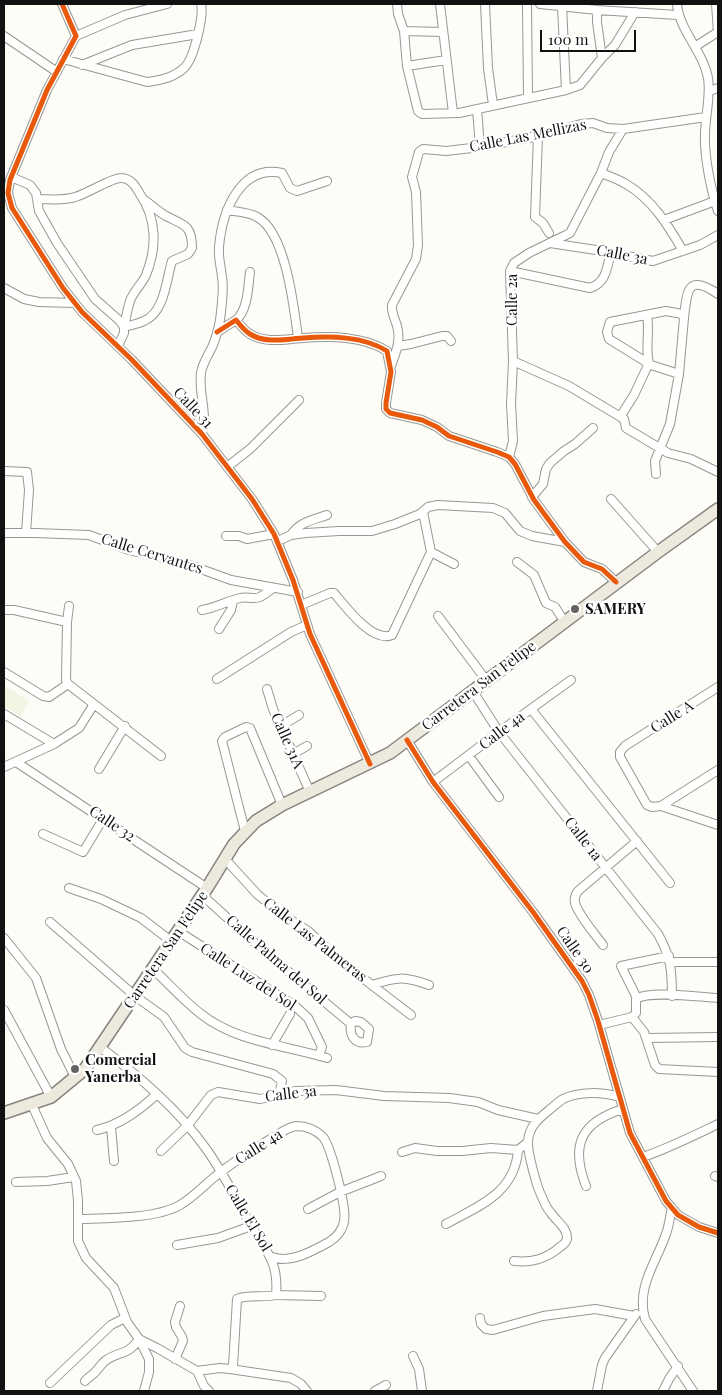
<!DOCTYPE html>
<html>
<head>
<meta charset="utf-8">
<style>
  body { margin:0 }
  #map { position:relative; width:722px; height:1395px; overflow:hidden; background:#fdfcf7; font-family:"Playfair Display",serif }
  canvas { display:block }
  .frame { position:absolute; inset:0; border:5px solid #111; pointer-events:none }
  .scale { position:absolute; left:540px; top:30px; width:96px; height:22px; box-sizing:border-box; border:2px solid #111; border-top:0; padding-left:6px; font-size:15px; line-height:18px; white-space:nowrap; color:#111; -webkit-text-stroke:4px #fff; paint-order:stroke }
</style>
</head>
<body>
<div id="map">
<canvas width="722" height="1395"></canvas>
<div class="frame"></div>
<div class="scale">100 m</div>
</div>
<script>
const ctx = document.querySelector('canvas').getContext('2d');
ctx.lineJoin = 'round';
function fill(path, color) { ctx.fillStyle = color; ctx.fill(path, 'evenodd'); }
function trace(path, color, width, dash) { ctx.strokeStyle = color; ctx.lineWidth = width; ctx.lineCap = dash ? 'butt' : 'round'; ctx.setLineDash(dash || []); ctx.stroke(path); }
function label(font, color, halo, rows, align = 'center') {
  ctx.font = font + ' "Playfair Display",serif'; ctx.lineWidth = 5; ctx.setLineDash([]); ctx.textBaseline = 'middle'; ctx.strokeStyle = halo; ctx.fillStyle = color; for (const [text, x, y, turn = 0] of rows) {
    ctx.save(); ctx.translate(x, y); ctx.rotate((+turn || 0) * Math.PI / 180); ctx.textAlign = isNaN(turn) ? turn : align; if (halo) ctx.strokeText(text, 0, 0); ctx.fillText(text, 0, 0); ctx.restore();
  }
}
fill(new Path2D(`
  M 5,686 L 29,701 L 20,716 L 4,706 Z`), '#f0f6e1');
const minor = new Path2D(`
  M 62,4 L 76,36 L 47,90 L 10,180 L 8,193 L 12,208 L 63,288 L 82,312 L 132,360 L 202,434 L 252,499 L 274,534 L 293,580 L 310,634 L 370,764
  M 397,4 L 398,14 L 404,31
  M 440,4 L 453,113
  M 485,4 L 488,68 L 493,105
  M 527,4 L 528,98
  M 540,4 L 597,10 L 678,15
  M 677,4 C 679,30 703,51 708,78 C 711,96 705,116 705,135 C 704,155 711,191 718,211
  M 716,4 L 718,33
  M 562,6 L 566,90
  M 443,32 L 404,31 L 407,66 L 418,111 L 422,114 L 459,113 L 566,90 L 580,85 L 602,58 L 597,22 L 597,10
  M 4,36 L 57,72
  M 76,36 L 125,15 L 167,4
  M 696,46 L 718,32
  M 602,58 L 615,45 L 635,12
  M 63,59 L 147,82 C 161,80 173,78 184,68 C 194,59 204,16 201,4
  M 82,65 L 132,45 L 198,34
  M 407,66 L 446,60
  M 709,91 L 718,88
  M 477,109 L 480,147
  M 538,136 L 535,217 L 543,223 L 549,233
  M 601,173 C 609,176 618,179 626,184 C 652,199 668,225 683,251
  M 11,177 L 30,185 L 36,193 L 39,211 L 57,243 L 95,299 L 120,321 L 124,327 L 124,333 L 118,346
  M 37,199 C 50,199 63,201 75,197 C 87,194 111,178 121,178 C 131,178 136,187 140,194 C 157,219 157,248 146,275 C 142,284 133,292 130,301 C 127,310 126,319 124,327
  M 227,210 C 237,212 249,212 257,217 C 286,232 294,308 298,338
  M 664,220 L 715,201
  M 550,243 L 596,250 L 653,261 L 700,245 L 718,235
  M 510,271 L 590,288 C 607,282 606,269 611,253
  M 4,288 L 24,299 L 39,302 L 75,303
  M 684,318 C 687,291 687,273 718,294
  M 236,320 C 248,310 248,287 250,272
  M 124,327 C 130,325 138,324 144,321 C 165,312 166,280 172,261 L 188,254 L 192,248 C 192,224 183,225 166,216 C 159,212 152,206 146,201
  M 217,332 L 236,320 C 240,325 245,331 250,334 C 266,344 286,339 303,338 C 331,336 363,336 387,351 L 391,372 L 386,403 L 386,409 L 390,413 L 422,420 L 437,427 L 449,436 L 497,452 L 509,457 L 515,464 L 534,500 L 565,542 L 584,562 L 602,569 L 616,582
  M 398,346 L 411,344 L 442,336 L 447,336 L 451,341
  M 513,361 L 569,386 L 624,419 L 626,428 L 668,453 L 691,459 L 718,472
  M 391,366 C 395,354 400,344 398,331 C 397,321 391,315 392,305 L 416,259 L 418,245 L 416,192 L 412,177 L 419,152 L 423,149 L 446,151 L 480,147 L 538,136 L 581,124 L 593,123 L 607,128 L 623,129 L 706,117
  M 620,417 L 634,395 L 649,363 C 645,348 650,331 647,315
  M 202,434 C 202,429 204,424 204,419 C 204,403 199,389 201,373 C 202,364 209,354 213,345 C 217,335 220,323 221,312 C 222,301 224,288 222,277 C 221,267 218,257 219,247 C 222,212 240,164 282,173 L 290,188 L 297,191 L 327,181
  M 509,457 L 513,441 L 511,404 L 513,361 L 510,271 L 514,263 L 529,253 L 570,233 L 601,173 L 609,152 L 623,129
  M 227,467 L 250,449 L 299,400
  M 4,471 L 27,472 L 29,490 L 26,533
  M 656,474 L 655,461 L 670,424 L 679,374 L 651,365 L 609,339 L 607,332 L 610,322 L 666,311 L 682,314 L 684,318 L 679,374
  M 532,497 L 543,484 L 546,469 L 550,463 L 564,451 L 575,444 L 593,428
  M 611,499 L 658,552
  M 4,533 L 35,533 L 89,535 L 129,550 L 187,564 L 231,580 L 298,592
  M 291,535 C 299,522 313,520 327,515
  M 226,536 L 239,536 L 247,539 L 274,534
  M 278,541 L 291,535 L 306,533 L 339,531 L 372,531 L 395,524 L 420,514 L 428,507 L 438,505 L 493,508 L 505,513 L 520,531 L 532,536 L 565,542
  M 431,552 L 454,564
  M 517,562 L 534,575 L 546,603 L 555,607 L 564,621
  M 301,605 L 330,593 L 334,593 C 346,607 372,643 392,635 L 431,552 L 423,512
  M 69,606 L 67,622 L 66,680 L 68,684 L 161,756
  M 4,610 L 14,610 L 67,622
  M 202,610 C 215,608 227,601 240,598 C 247,596 253,600 260,597 C 264,595 269,591 273,588
  M 438,616 L 486,680
  M 219,629 L 231,610 L 233,601
  M 4,672 L 43,696 L 49,697 L 68,684
  M 217,679 L 291,632 L 307,625
  M 718,687 L 625,746 L 620,752 L 620,757 L 647,805 L 652,807 L 661,806 L 718,825
  M 267,689 L 273,709 L 310,792
  M 472,690 L 499,732 L 658,934 C 671,957 672,971 672,996
  M 531,709 L 670,883
  M 4,714 L 54,744
  M 281,726 L 299,715
  M 407,740 L 433,782 L 533,912 L 582,981 L 589,995 L 598,1021 L 630,1133 L 666,1201 L 678,1215 L 699,1227 L 718,1233
  M 293,754 L 307,746
  M 469,756 L 499,797
  M 16,762 L 207,888
  M 4,767 L 54,744 L 79,728 L 94,704
  M 99,769 L 125,726
  M 433,782 L 499,732 L 571,680
  M 661,806 L 718,770
  M 245,831 L 222,741 L 225,737 L 246,727 L 250,728 L 282,805
  M 43,834 L 83,852 L 103,819
  M 225,859 L 257,894 L 281,914 L 308,931 L 339,960 L 411,1015
  M 69,888 L 101,899 L 141,918 L 171,941
  M 202,895 L 265,952 L 351,1024
  M 50,922 L 135,996 L 164,1017 L 185,1048 L 192,1052 L 273,1074 L 282,1081 L 279,1095
  M 178,931 L 295,1006 L 308,1018 L 322,1047 L 319,1055
  M 4,938 L 36,978 L 61,1049 L 75,1077
  M 603,945 C 595,934 579,916 575,903 C 574,898 575,895 578,891 L 637,841
  M 671,962 L 718,962
  M 153,969 C 169,984 184,1001 201,1014 C 236,1042 285,1045 327,1058
  M 372,985 C 397,977 404,976 429,985
  M 637,998 L 621,966 L 669,956
  M 4,1010 L 51,1097
  M 632,1017 L 644,1032 L 655,1065 L 659,1069 L 718,1072
  M 355,1021 L 361,1022 L 369,1029 L 367,1042 C 355,1045 349,1035 351,1024 Z
  M 599,1025 L 632,1017 L 636,1013 L 636,999 C 649,990 700,997 718,998
  M 647,1038 L 718,1037
  M 272,1045 L 290,1014
  M 100,1047 C 140,1077 178,1109 207,1150 C 223,1173 236,1198 249,1222 C 265,1251 279,1260 276,1295 C 264,1298 248,1294 237,1299 L 233,1366 L 230,1369 L 220,1368 L 197,1371
  M 32,1105 L 47,1138 L 68,1164 L 76,1181 L 78,1201 L 78,1241 L 86,1258 L 114,1288 L 127,1322 L 139,1339 L 149,1359 L 149,1372 L 144,1391
  M 111,1127 L 114,1161
  M 97,1130 C 120,1125 140,1110 157,1094
  M 161,1151 L 188,1125 L 211,1095 L 218,1092 L 260,1099 L 295,1091 L 336,1090 L 384,1096 L 449,1098 L 478,1102 L 498,1110 L 538,1119
  M 402,1152 L 415,1148 L 437,1151 L 462,1151 L 491,1148 L 518,1150 L 528,1142
  M 643,1157 C 669,1148 693,1136 718,1124
  M 715,1176 L 718,1177
  M 16,1182 L 47,1181 L 74,1177
  M 586,1186 C 570,1145 581,1122 623,1109
  M 672,1208 C 670,1216 669,1226 666,1234 C 656,1263 636,1287 645,1319 L 693,1391
  M 308,1209 L 340,1192 L 381,1176
  M 79,1219 C 107,1218 156,1219 180,1205 C 195,1196 207,1182 221,1172 C 237,1159 255,1149 272,1138 C 279,1134 288,1127 296,1126 C 306,1126 316,1130 323,1137 C 331,1147 347,1208 344,1221 C 343,1230 336,1238 329,1242 C 312,1251 291,1264 272,1257
  M 446,1224 C 479,1206 515,1193 518,1150
  M 177,1245 L 218,1238 L 251,1226
  M 514,1261 C 532,1263 546,1259 560,1247 C 563,1245 566,1243 567,1239 C 568,1228 556,1221 551,1213 C 547,1209 544,1202 542,1197 C 537,1188 527,1151 528,1141 C 529,1127 538,1119 548,1111 C 553,1107 558,1102 563,1099 C 579,1091 603,1092 619,1097
  M 276,1295 L 321,1296
  M 480,1318 L 481,1324 L 486,1329 L 493,1330 L 543,1316 L 595,1309 L 634,1316
  M 413,1356 L 419,1369 L 422,1391
  M 175,1359 L 183,1341 L 182,1337 L 176,1327 L 175,1322 L 180,1306
  M 230,1369 L 291,1378 L 301,1384 L 307,1391
  M 85,1381 C 89,1377 94,1374 97,1370 C 100,1367 102,1363 105,1361 C 119,1350 127,1357 139,1339 L 157,1348 L 197,1371 L 204,1386 L 209,1391
  M 50,1383 L 111,1325 L 125,1318
  M 375,1391 L 386,1385
  M 597,1391 L 602,1365 L 605,1358 L 636,1314
  M 663,1391 L 669,1379 L 678,1366`);
const primary = new Path2D(`
  M 4,1113 L 51,1097 L 85,1069 L 207,888 L 234,844 L 256,821 L 282,805 L 390,753 L 658,552 L 718,509`);
trace(minor, '#979795', 10);
trace(primary, '#858482', 14);
trace(minor, '#fffffe', 8);
trace(primary, '#ede9dc', 11);
trace(new Path2D(`
  M 62,4 L 76,36 L 47,90 L 10,180 L 8,193 L 12,208 L 63,288 L 82,312 L 132,360 L 202,434 L 252,499 L 274,534 L 293,580 L 310,634 L 370,764
  M 217,332 L 236,320 C 240,325 245,331 250,334 C 266,344 286,339 303,338 C 331,336 363,336 387,351 L 391,372 L 386,403 L 386,409 L 390,413 L 422,420 L 437,427 L 449,436 L 497,452 L 509,457 L 515,464 L 534,500 L 565,542 L 584,562 L 602,569 L 616,582
  M 407,740 L 433,782 L 533,912 L 582,981 L 589,995 L 598,1021 L 630,1133 L 666,1201 L 678,1215 L 699,1227 L 718,1233`), '#e8590c', 5);
for (const [x, y, r, color] of [
  [575,609,5,"#646362"],
  [75,1069,5,"#646362"]
]) { const dot = new Path2D(); dot.arc(x, y, r, 0, 2 * Math.PI); ctx.fillStyle = color; ctx.fill(dot); trace(dot, '#fff', 2); }
label('15px', '#111', '#fff', [
  ["Calle Las Mellizas",528,136,-11],
  ["Calle 3a",622,255,11],
  ["Calle 2a",512,300,-90],
  ["Calle 31",193,408,47],
  ["Calle Cervantes",152,554,17],
  ["Carretera San Felipe",479,686,-37],
  ["Calle A",672,717,-32],
  ["Calle 4a",502,731,-37],
  ["Calle 31A",287,741,66],
  ["Calle 32",112,824,34],
  ["Calle 1a",583,839,52],
  ["Calle Las Palmeras",315,940,38],
  ["Carretera San Felipe",166,950,-56],
  ["Calle 30",575,950,55],
  ["Calle Palma del Sol",276,960,41],
  ["Calle Luz del Sol",248,977,33],
  ["Calle 3a",291,1094,-7],
  ["Calle 4a",259,1147,-32],
  ["Calle El Sol",248,1218,59]
]);
label('bold 15px', '#111', '#fff', [
  ["SAMERY",585,609],
  ["Comercial",85,1060],
  ["Yanerba",85,1077]
], 'left');
</script>
</body>
</html>
